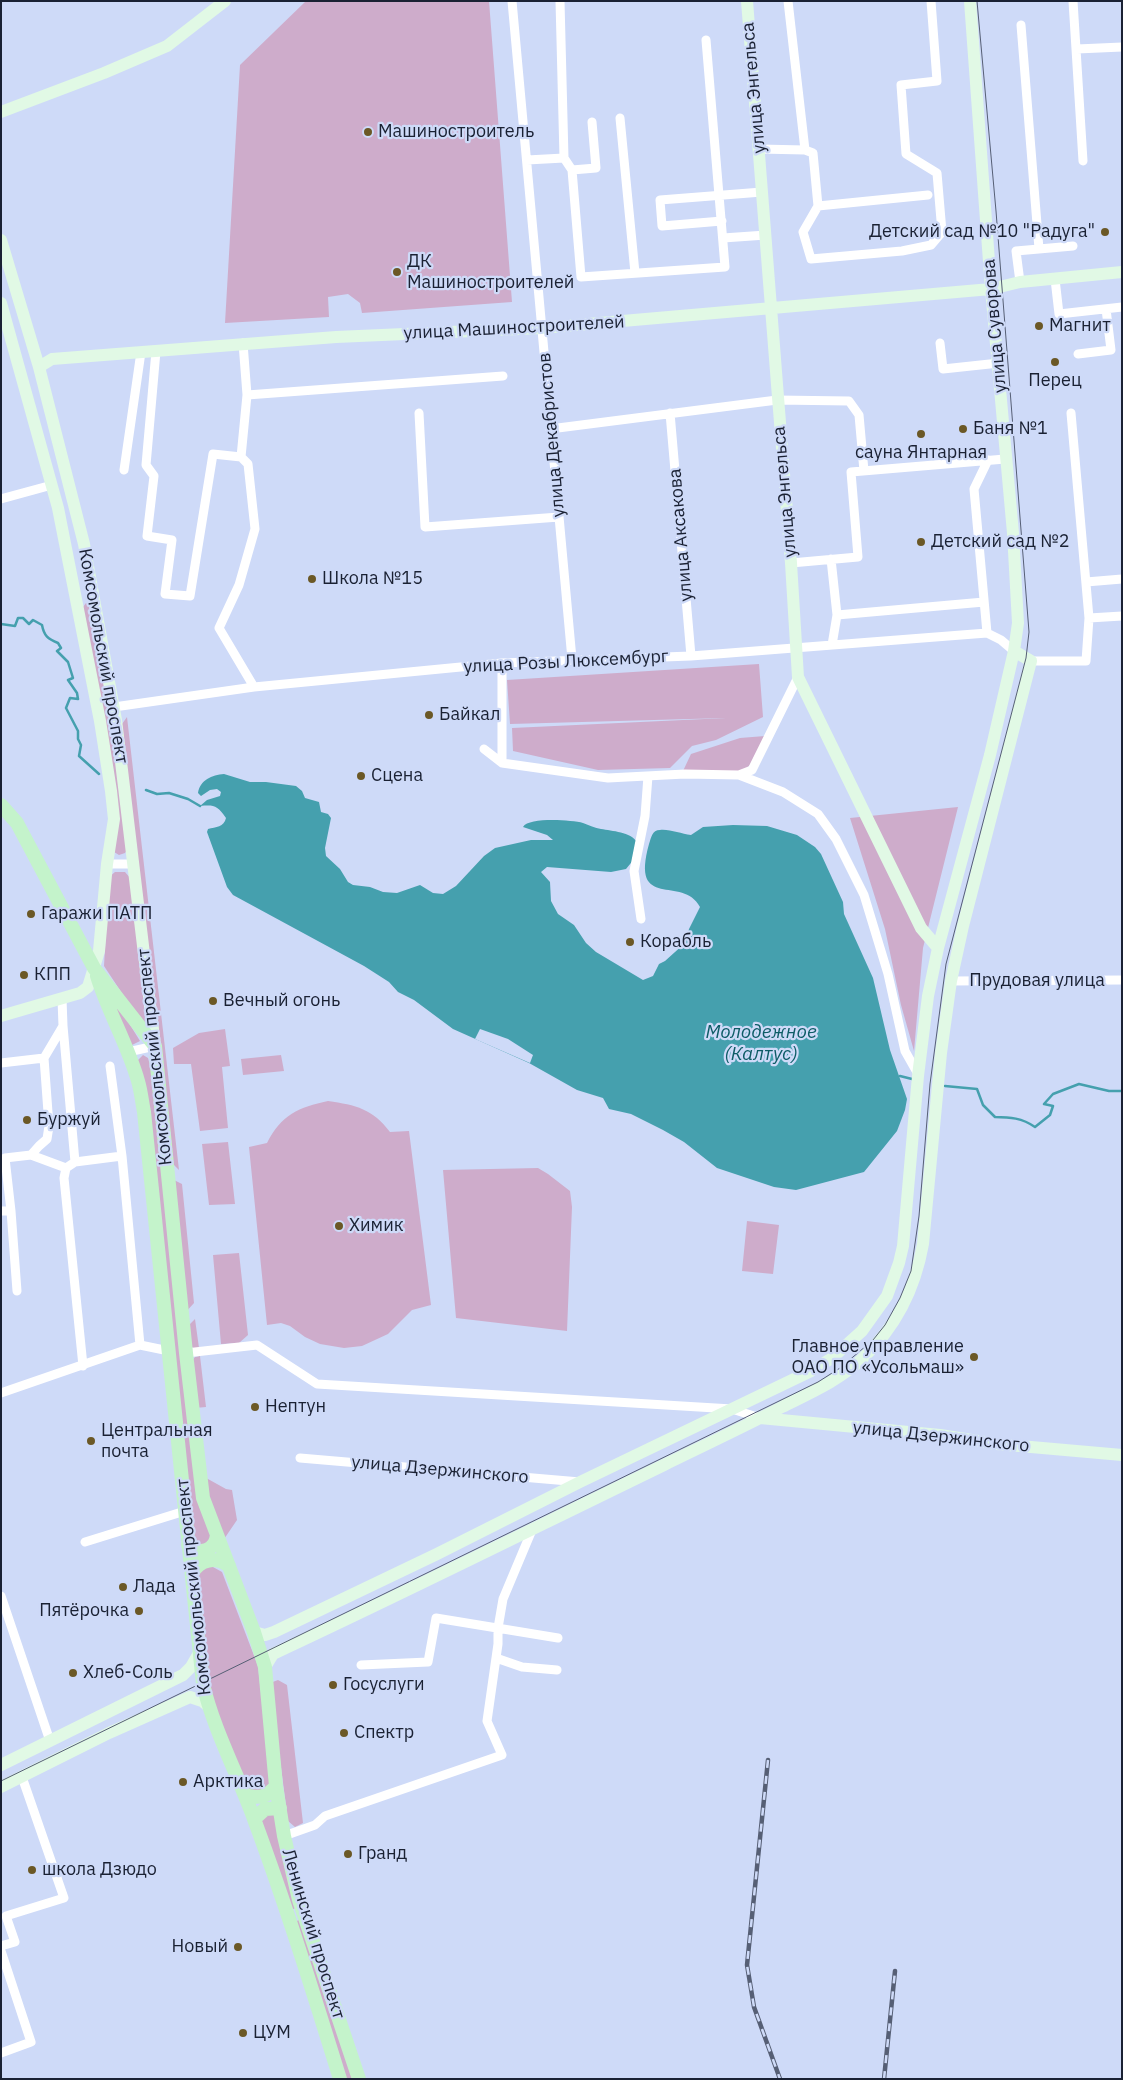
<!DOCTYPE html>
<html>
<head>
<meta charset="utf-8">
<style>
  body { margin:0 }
  #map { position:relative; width:1123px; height:2080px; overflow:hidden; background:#cedaf8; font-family:"IBM Plex Sans",sans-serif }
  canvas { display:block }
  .frame { position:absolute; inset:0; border:2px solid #1a2133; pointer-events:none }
</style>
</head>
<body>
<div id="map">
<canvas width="1123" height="2080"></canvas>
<div class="frame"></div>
</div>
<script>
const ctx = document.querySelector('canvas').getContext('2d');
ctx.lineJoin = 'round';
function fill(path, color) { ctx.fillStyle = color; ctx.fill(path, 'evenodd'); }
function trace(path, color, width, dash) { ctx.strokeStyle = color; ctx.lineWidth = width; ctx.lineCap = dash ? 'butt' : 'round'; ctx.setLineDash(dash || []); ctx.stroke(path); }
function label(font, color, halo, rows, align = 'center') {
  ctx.font = font + ' "IBM Plex Sans",sans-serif'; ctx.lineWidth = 4.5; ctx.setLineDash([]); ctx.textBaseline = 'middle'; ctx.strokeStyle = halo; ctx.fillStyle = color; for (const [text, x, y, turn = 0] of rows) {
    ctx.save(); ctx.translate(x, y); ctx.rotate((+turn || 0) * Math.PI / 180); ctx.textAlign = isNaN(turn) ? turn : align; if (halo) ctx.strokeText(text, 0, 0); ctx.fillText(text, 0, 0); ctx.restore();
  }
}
fill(new Path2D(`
  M 306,1 L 489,1 L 512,302 L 362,313 L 360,303 L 348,294 L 328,297 L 329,317 L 225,323 L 240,65 Z
  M 86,603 L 90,604 L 119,776 L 128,849 L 125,853 L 119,855 L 114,852 L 83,607 Z
  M 759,664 L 763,717 L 716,740 L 692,746 L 670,768 L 598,770 L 513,751 L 512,728 L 726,718 L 510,724 L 507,680 Z
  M 127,717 L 179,1170 L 170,1161 L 122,724 Z
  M 765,736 L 750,765 L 738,775 L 683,771 L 691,754 L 740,738 Z
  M 958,807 L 923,948 L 914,1051 L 901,1005 L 885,929 L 850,818 Z
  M 115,872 L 125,872 L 131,879 L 146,1026 L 143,1025 L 104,966 L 109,877 Z
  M 108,989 L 140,1041 L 130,1046 Z
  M 225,1029 L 230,1066 L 222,1067 L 228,1128 L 200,1131 L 191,1064 L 174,1064 L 173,1048 L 199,1033 Z
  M 143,1055 L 148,1058 L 151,1069 L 213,1538 L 206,1548 L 192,1543 L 137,1061 Z
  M 281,1055 L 284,1071 L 243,1075 L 241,1059 Z
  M 328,1101 C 356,1105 373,1109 390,1132 L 409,1131 L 431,1305 L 412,1310 L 388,1334 L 362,1346 L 344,1348 L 320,1344 L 305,1337 L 290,1326 L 281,1323 L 267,1325 L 249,1147 L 267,1143 C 281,1115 299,1107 328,1101 Z
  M 228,1142 L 235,1204 L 209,1205 L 202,1144 Z
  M 538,1168 L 548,1174 L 570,1191 L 572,1207 L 567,1331 L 456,1318 L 443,1170 Z
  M 172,1179 L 182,1184 L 194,1303 L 185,1313 Z
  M 747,1221 L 779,1225 L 773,1274 L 742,1271 Z
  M 239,1253 L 248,1335 L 239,1343 L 221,1344 L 213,1255 Z
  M 195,1319 L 199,1348 L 194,1349 L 190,1345 L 190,1324 Z
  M 200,1356 L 206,1407 L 195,1408 L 191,1362 L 195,1357 Z
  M 199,1474 L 226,1489 L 232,1490 L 237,1520 L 220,1545 Z
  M 207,1567 L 213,1567 L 222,1572 L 258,1666 L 271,1784 L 268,1791 L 248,1792 L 212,1701 L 197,1573 Z
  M 278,1680 L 287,1685 L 303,1823 L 295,1827 L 288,1821 L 270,1683 Z
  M 273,1810 L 300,1906 L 289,1911 L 260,1815 Z
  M 303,1919 L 355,2079 L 343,2079 L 293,1922 Z`), '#ceaccb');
fill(new Path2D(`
  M 224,774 L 250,782 L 266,782 L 296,786 L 302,791 L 305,798 L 319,802 L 321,812 L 328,814 L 331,818 L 325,848 L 326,856 L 340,869 L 348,882 L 353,885 L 370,887 L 383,892 L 397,893 L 420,885 L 433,893 L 443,894 L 456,886 L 484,856 L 495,848 L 531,840 L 553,840 L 547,835 L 523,827 C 529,817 571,820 583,823 C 589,825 595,828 601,829 C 612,831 631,832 637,842 L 635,858 L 626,869 L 611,872 L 547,867 L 541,872 L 550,882 L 551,901 L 558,914 L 574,925 L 586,943 L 596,952 L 643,980 L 653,976 L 659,964 L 665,961 L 685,943 L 689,929 L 700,907 C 683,874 630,912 649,844 C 651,838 652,830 660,830 C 670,829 681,834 691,835 L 703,827 L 733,825 L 767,826 L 797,835 L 815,847 L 821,854 L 843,902 L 844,914 L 873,978 L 890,1050 L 907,1099 L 905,1110 L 897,1131 L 864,1172 L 796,1190 L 774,1187 L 717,1168 L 684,1142 L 663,1130 L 631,1114 L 609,1109 L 603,1098 L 577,1090 L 529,1063 L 453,1029 L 414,1000 L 398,992 L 389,982 L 364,966 L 233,895 L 227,887 L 207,832 L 208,829 C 216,827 224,827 226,818 C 217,805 214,805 200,806 L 207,800 L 220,796 L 221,792 L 217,789 L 210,790 L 201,796 L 198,793 C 200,780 212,775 224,774 Z`), '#45a0ae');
fill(new Path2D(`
  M 480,1029 L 508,1039 L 533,1055 L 530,1063 L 475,1039 Z`), '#cedaf8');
trace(new Path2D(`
  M 1,624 L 15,626 L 18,618 L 23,618 L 29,624 L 33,620 L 42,625 C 44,636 48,639 58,643 L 61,648 L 57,651 L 68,662 L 73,678 L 68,680 L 77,693 L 78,699 L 70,698 L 66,708 L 78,731 L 78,739 L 81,745 L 79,756 L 99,774
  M 146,790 L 157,794 L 169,793 L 188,799 L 200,806
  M 900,1076 L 912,1079
  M 945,1086 L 977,1089 L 983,1105 L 995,1117 C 1010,1117 1022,1118 1035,1127 L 1050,1115 L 1053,1106 L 1044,1104 L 1053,1094 L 1079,1084 L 1109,1091 L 1122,1091`), '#45a0ae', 2.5);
trace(new Path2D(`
  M 512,1 L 572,659
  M 560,1 L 564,158 L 572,170 L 581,277 L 725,267 L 706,40
  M 788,1 L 805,150
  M 1073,1 L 1083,161
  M 1021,25 L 1039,249
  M 1077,49 L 1122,47
  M 620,118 L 635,273
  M 759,149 L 805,150 L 813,153 L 818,206 L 803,232 L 811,259 L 902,251 L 931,245 L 942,232 L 937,173 L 906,154 L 901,85 L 937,81 L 931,1
  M 527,160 L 564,158
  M 572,170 L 596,168 L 592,122
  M 818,206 L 928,195
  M 722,221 L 662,226 L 660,200 L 762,192
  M 723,238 L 766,235
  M 1055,279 L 1059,314 L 1122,307
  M 1020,282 L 1016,251 L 1073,246
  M 243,343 L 247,395 L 241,457 L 248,464 L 255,529 L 239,585 L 219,628 L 254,687
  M 940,343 L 943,369 L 999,363
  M 156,351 L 146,465 L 154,476 L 147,536 L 172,540 L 165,594 L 190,596 L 213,454 L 241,457
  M 1078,354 L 1111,350 L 1106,309
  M 247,395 L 503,376
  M 419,413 L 425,527 L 559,517
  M 670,413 L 691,656
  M 550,429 L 777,400 L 849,401 L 859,415 L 864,471
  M 124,470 L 141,352
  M 1,499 L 52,485
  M 831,559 L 837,615
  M 791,563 L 858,557 L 851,472 L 1005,459
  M 1086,582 L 1122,579
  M 1089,618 L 1122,616
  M 987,633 L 974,489 L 988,460
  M 832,645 L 837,615 L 984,602
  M 1031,661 L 1086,661 L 1089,618 L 1071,413
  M 502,663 L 502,763
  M 114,707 L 254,687 L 502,663 L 691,656 L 987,633 L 1001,640 L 1014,651
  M 484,749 L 502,763 L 608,778 L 685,774 L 739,775 L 752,770 L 798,677
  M 739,775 L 783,792 L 818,814 L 836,839 L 864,895 L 888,974 L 905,1051 L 918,1074
  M 107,864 L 134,864
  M 641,919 L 634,871 L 645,816 L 648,776
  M 951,981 L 1122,980
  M 62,999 L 63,1026 L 75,1162 L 122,1156 L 140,1345 L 169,1351
  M 128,1052 L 155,1046
  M 1,1063 L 44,1058 L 63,1026
  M 110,1066 L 122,1156
  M 31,1155 L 39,1146 L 47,1139 L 49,1126 L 44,1058
  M 75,1162 L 66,1168 L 64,1178 L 83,1366
  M 1,1211 L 11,1211 L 5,1158 L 31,1155 L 66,1168
  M 11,1211 L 17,1291
  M 186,1353 L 257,1345 L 317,1384 L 732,1409 L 760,1418
  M 1,1393 L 140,1345
  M 300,1458 L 580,1482
  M 85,1542 L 185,1511
  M 1,1596 L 50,1741
  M 496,1658 L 522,1667 L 557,1670
  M 361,1665 L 428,1662 L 436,1618 L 558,1638
  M 284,1836 L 315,1825 L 325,1816 L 502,1755 L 487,1721 L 498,1644 L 498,1628 L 503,1599 L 532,1530
  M 1,1946 L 15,1942 L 6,1916 L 64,1898 L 22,1777
  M 1,1951 L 31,2042 L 1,2053`), '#fff', 9);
trace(new Path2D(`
  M 747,1 L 791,563 L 798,677 L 921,928 L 938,948
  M 1,112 L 104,73 L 167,46 L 225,1
  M 1,240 L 39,367 L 84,544 L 116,720 L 155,1046
  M 1,303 L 58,508 L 100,721 L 111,791 L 114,819 L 107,864 L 99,951 L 88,987 L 80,993 L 1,1016
  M 39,367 L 52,359 L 336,337 L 542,328 L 991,289 L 1020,282 L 1122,272
  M 760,1418 L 940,1435 L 997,1444 L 1122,1455
  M 254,1632 L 265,1635 L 274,1632 L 437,1554 L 580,1482 L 811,1371 L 832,1358 L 862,1331 L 887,1296 L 899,1263 L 903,1246 L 918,1076 L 928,996 L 938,948 L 990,755 L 1014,651 L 1018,623 L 1013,533 L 991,289 L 970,1
  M 265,1667 L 273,1654 C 404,1593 534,1528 664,1465 C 703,1446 743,1427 782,1407 C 810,1393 840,1380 863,1358 C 897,1326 915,1289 923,1244 L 941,1053 L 951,981 L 963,926 L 1031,661 L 1014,651
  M 1,1765 L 183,1675 L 191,1667 L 199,1653
  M 1,1787 L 109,1733 L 190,1697 L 202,1701 L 208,1706`), '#e1f9e5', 12);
trace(new Path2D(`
  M 1,805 L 17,823 L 94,968 L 155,1046 L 186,1353 L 203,1498 L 254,1632 L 265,1667 L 276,1786 L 284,1836 L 299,1900 L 359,2079
  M 97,976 C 108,1012 128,1045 138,1081 C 141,1091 142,1102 144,1112 L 203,1684 C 213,1728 238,1775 254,1819 C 286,1905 313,1992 340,2079
  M 188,1545 C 199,1556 215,1551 217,1535
  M 192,1573 C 200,1559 216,1556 229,1566
  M 245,1795 C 259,1799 267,1797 276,1786
  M 254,1819 L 265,1809 L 280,1808`), '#c4f3cb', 14);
trace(new Path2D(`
  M 1,1781 L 818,1382 L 840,1368 L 873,1340 L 885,1325 L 900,1298 L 911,1271 L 919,1216 L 930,1084 L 946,964 L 1026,658 L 1029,632 L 996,211 L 977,1`), '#565f75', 1);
const rail = new Path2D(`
  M 768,1760 L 747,1965 L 754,2007 L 780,2079
  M 884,2079 L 895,1971`);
trace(rail, '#565f75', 4.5);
trace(rail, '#cedaf8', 2.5, [8]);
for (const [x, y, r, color] of [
  [368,132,5,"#6b5826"],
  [1105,232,5,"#6b5826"],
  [397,272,5,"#6b5826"],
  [1039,326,5,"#6b5826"],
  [1055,362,5,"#6b5826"],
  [963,429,5,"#6b5826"],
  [921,434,5,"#6b5826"],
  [921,542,5,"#6b5826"],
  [312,579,5,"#6b5826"],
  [429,715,5,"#6b5826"],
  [361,776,5,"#6b5826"],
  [31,914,5,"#6b5826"],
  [630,942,5,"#6b5826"],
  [24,975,5,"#6b5826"],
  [213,1001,5,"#6b5826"],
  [27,1120,5,"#6b5826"],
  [339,1226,5,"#6b5826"],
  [974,1357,5,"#6b5826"],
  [255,1407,5,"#6b5826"],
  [91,1441,5,"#6b5826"],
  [123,1587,5,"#6b5826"],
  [139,1611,5,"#6b5826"],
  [73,1673,5,"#6b5826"],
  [333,1685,5,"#6b5826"],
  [344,1733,5,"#6b5826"],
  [183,1782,5,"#6b5826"],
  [348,1854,5,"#6b5826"],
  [32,1870,5,"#6b5826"],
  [238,1947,5,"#6b5826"],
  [243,2033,5,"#6b5826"]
]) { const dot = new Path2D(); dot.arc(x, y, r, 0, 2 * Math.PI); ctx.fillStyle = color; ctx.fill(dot); trace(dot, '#cedaf8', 2); }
label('18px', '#1a2133', '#cedaf8', [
  ["улица Энгельса",754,88,-95],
  ["улица Суворова",995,326,-95],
  ["улица Машиностроителей",514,328,-3],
  ["улица Декабристов",552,435,-95],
  ["улица Энгельса",785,492,-95],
  ["улица Аксакова",681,535,-95],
  ["Комсомольский проспект",103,656,80],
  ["улица Розы Люксембург",566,662,-3],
  ["Прудовая улица",1037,981],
  ["Комсомольский проспект",155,1057,-96],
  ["улица Дзержинского",941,1437,6],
  ["улица Дзержинского",440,1470,5],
  ["Комсомольский проспект",194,1587,-96],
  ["Ленинский проспект",313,1934,73]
]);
label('18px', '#1a2133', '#cedaf8', [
  ["Машиностроитель",378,132],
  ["Детский сад №10 \"Радуга\"",1095,232,"right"],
  ["ДК",407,262],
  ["Машиностроителей",407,283],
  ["Магнит",1049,326],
  ["Перец",1055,381,"center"],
  ["Баня №1",973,429],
  ["сауна Янтарная",921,453,"center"],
  ["Детский сад №2",931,542],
  ["Школа №15",322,579],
  ["Байкал",439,715],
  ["Сцена",371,776],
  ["Гаражи ПАТП",41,914],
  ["Корабль",640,942],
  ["КПП",34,975],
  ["Вечный огонь",223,1001],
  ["Буржуй",37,1120],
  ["Химик",349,1226],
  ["Главное управление",964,1347,"right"],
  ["ОАО ПО «Усольмаш»",964,1368,"right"],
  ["Нептун",265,1407],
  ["Центральная",101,1431],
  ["почта",101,1452],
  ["Лада",133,1587],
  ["Пятёрочка",129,1611,"right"],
  ["Хлеб-Соль",83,1673],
  ["Госуслуги",343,1685],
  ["Спектр",354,1733],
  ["Арктика",193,1782],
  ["Гранд",358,1854],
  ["школа Дзюдо",42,1870],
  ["Новый",228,1947,"right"],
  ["ЦУМ",253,2033]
], 'left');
label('italic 19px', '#0d5c66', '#cedaf8', [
  ["Молодежное",761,1033],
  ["(Калтус)",761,1055]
]);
</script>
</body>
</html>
